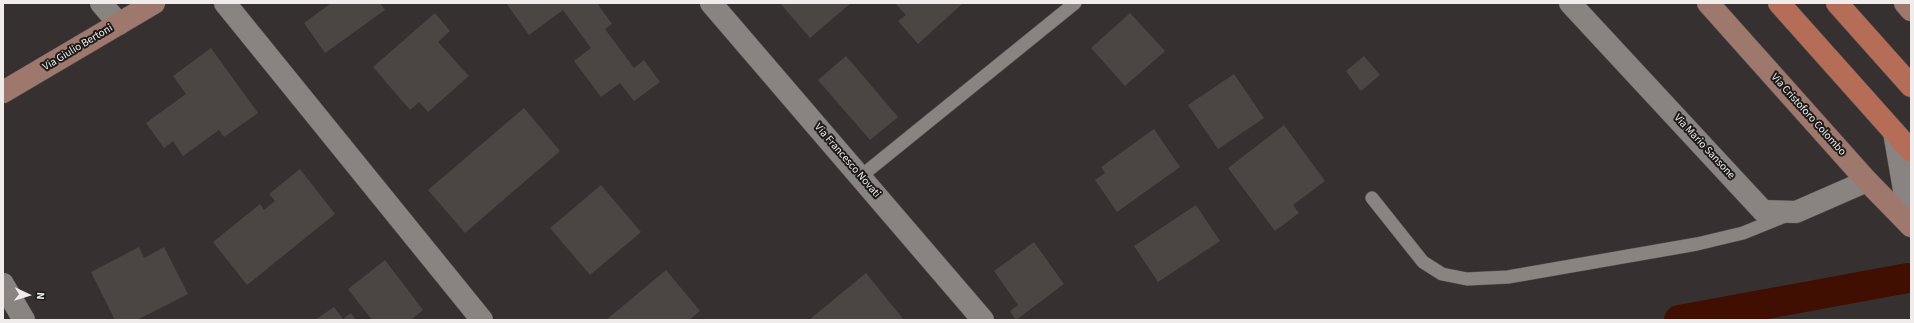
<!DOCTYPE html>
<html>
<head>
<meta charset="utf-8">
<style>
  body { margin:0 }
  #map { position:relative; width:1914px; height:323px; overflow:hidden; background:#363130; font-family:"Source Sans 3",sans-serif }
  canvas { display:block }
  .frame { position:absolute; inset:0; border:4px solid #efeceb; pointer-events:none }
  .north { position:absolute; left:8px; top:275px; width:40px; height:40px; -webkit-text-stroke:3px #1c1a19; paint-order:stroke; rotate:94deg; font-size:11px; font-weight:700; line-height:16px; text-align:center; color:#efeceb }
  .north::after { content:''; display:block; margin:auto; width:14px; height:18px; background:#efeceb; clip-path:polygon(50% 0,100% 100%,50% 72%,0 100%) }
</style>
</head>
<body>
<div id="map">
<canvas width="1914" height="323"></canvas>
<div class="frame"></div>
<div class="north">N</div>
</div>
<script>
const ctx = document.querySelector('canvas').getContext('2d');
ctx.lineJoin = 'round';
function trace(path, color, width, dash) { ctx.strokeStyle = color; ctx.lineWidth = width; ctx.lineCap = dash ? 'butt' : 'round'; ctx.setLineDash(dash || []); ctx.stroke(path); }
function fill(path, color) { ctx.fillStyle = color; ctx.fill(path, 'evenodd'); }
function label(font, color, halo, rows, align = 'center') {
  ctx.font = font + ' "Source Sans 3",sans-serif'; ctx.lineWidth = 4; ctx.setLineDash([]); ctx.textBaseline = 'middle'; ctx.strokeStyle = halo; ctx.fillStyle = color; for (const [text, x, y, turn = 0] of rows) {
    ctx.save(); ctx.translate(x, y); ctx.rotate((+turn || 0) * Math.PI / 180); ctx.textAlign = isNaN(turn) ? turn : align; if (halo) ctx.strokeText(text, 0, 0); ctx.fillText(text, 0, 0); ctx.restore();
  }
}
trace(new Path2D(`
  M 1679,320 L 1908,278`), '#410f02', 30);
fill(new Path2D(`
  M 331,3 L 380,3 L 385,10 L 325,53 L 304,23 Z
  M 506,3 L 597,3 L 612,24 L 605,29 L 634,68 L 644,60 L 660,82 L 634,101 L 620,83 L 601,97 L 574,61 L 591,48 L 563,10 L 529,35 Z
  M 780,3 L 851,3 L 810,38 Z
  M 895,3 L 963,3 L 918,44 L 898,21 L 906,15 Z
  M 435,13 L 450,31 L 438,42 L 469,76 L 428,112 L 419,102 L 410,110 L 373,67 Z
  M 1130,13 L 1165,51 L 1125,86 L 1091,48 Z
  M 211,48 L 258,113 L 224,137 L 219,130 L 183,156 L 173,141 L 164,148 L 146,123 L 186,94 L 173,76 Z
  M 846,56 L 898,117 L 870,140 L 818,80 Z
  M 1364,56 L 1380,75 L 1361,91 L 1346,71 Z
  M 1234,74 L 1264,118 L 1218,149 L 1188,105 Z
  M 524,108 L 560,151 L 465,233 L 428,190 Z
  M 1284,125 L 1325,181 L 1293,205 L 1299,213 L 1275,231 L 1228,168 Z
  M 1154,129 L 1180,167 L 1117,212 L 1095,180 L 1105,173 L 1101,167 Z
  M 300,169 L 335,214 L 247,285 L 213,242 L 260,204 L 264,210 L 275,201 L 269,194 Z
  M 601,185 L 641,232 L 590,275 L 550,228 Z
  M 1196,205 L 1220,241 L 1158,282 L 1134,246 Z
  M 1034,242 L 1064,284 L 1016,320 L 1010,311 L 1018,305 L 994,271 Z
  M 139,247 L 144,258 L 164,247 L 188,294 L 137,320 L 115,320 L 91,272 Z
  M 385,260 L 423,310 L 411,320 L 372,320 L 348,289 Z
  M 666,270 L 700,311 L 689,320 L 606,320 Z
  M 866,273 L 904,320 L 809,320 Z
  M 334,307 L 343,319 L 351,313 L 356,320 L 315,320 Z`), '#4b4644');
const lane = new Path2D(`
  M 860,177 L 1075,3
  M 1372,198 L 1423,262 L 1442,274 L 1467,279 L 1508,277 L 1697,244 L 1743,233 L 1785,216`);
const street = new Path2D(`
  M 101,3 L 119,24
  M 225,3 L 482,320
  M 711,3 L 983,320
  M 1570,3 L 1763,211 L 1796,212 L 1867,181
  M 1894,132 L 1910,225
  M 3,284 L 24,320`);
const secondary = new Path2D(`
  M 1708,3 L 1867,181 L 1911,226
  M 1905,3 L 1911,10
  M 3,92 L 154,3`);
const primary = new Path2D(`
  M 1779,3 L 1911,151
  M 1837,3 L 1911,86`);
trace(lane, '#54504f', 14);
trace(street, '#54504f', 23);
trace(secondary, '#54504f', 23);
trace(primary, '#54504f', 23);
trace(lane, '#898482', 13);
trace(street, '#898482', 22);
trace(secondary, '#9f786d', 22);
trace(primary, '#b56d57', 22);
label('11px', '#efeceb', '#1c1a19', [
  ["Via Giulio Bertoni",78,48,-31],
  ["Via Cristoforo Colombo",1808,115,48],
  ["Via Mario Sansone",1704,147,47],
  ["Via Francesco Novati",847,161,49]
]);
</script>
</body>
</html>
